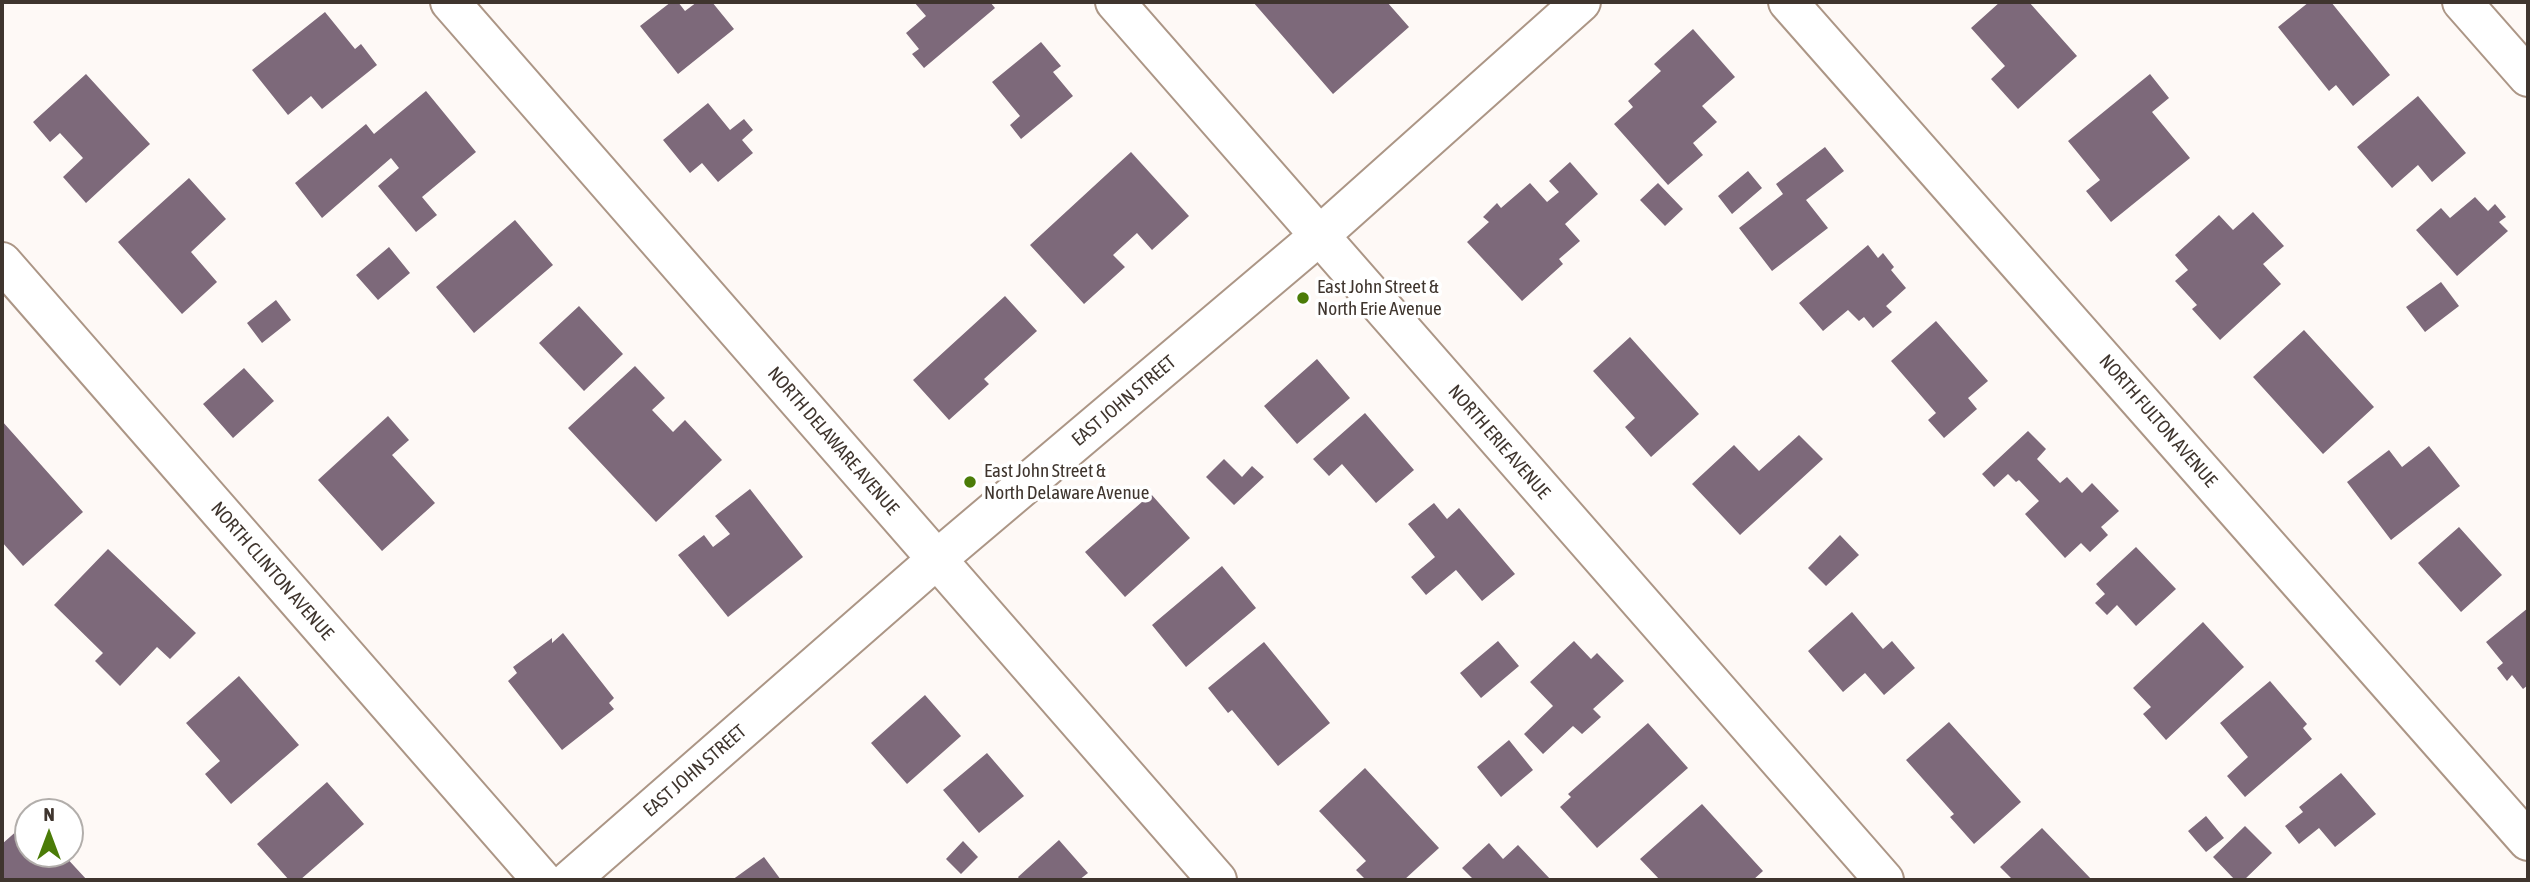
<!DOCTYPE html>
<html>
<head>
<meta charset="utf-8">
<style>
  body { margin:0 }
  #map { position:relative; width:2530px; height:882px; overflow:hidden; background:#fef9f6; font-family:"Asap Condensed",sans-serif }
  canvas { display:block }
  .frame { position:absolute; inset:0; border:4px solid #3f352e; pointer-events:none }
  .north { position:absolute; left:14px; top:798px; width:70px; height:70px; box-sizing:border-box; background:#fff; border:2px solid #b2aeab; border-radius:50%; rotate:0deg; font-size:19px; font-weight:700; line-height:28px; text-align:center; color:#3f352e }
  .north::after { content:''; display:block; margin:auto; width:24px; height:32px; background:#4b7c08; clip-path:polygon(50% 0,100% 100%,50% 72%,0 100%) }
</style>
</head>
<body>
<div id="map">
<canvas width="2530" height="882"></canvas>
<div class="frame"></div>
<div class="north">N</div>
</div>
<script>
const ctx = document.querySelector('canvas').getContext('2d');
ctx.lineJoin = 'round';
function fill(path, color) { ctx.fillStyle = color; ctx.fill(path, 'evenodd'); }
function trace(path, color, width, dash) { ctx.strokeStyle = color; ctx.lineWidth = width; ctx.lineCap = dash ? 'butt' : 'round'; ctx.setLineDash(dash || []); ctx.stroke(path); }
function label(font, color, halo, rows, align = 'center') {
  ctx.font = font + ' "Asap Condensed",sans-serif'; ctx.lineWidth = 7; ctx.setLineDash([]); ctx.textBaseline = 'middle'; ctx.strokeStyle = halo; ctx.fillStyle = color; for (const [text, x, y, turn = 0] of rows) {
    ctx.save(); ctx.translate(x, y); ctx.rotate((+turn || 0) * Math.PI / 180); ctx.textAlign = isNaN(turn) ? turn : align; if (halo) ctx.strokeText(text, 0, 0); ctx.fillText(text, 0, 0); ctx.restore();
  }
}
fill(new Path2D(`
  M 671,2 L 678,2 L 685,11 L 697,2 L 712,2 L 734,29 L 678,74 L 640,26 Z
  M 914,2 L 990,2 L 995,8 L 924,68 L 912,54 L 919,49 L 906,33 L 926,16 Z
  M 1253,2 L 1387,2 L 1409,27 L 1333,94 Z
  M 2000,2 L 2029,2 L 2077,56 L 2018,109 L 1991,79 L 2005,66 L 1971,28 Z
  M 2309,2 L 2331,2 L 2390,75 L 2353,106 L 2336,85 L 2329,91 L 2278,27 Z
  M 325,12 L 355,49 L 361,44 L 377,65 L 322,109 L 311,96 L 288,115 L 252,70 Z
  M 1693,29 L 1735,77 L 1702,106 L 1717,122 L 1693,143 L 1703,155 L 1668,185 L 1614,124 L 1633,107 L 1628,101 L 1661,71 L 1654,64 Z
  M 1041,42 L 1061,66 L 1053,72 L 1073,96 L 1021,139 L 1010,125 L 1020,116 L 992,82 Z
  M 86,74 L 150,144 L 86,203 L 63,177 L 83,158 L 60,133 L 50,142 L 33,122 Z
  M 2150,74 L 2169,98 L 2152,112 L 2190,158 L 2111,222 L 2086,191 L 2100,180 L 2068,141 Z
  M 426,91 L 476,152 L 422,197 L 437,215 L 416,232 L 378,186 L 399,168 L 391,158 L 322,218 L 295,183 L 366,124 L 374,134 Z
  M 2418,96 L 2466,153 L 2432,182 L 2418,165 L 2392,188 L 2357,147 Z
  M 708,103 L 730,130 L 744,119 L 753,130 L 742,140 L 753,153 L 718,182 L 702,163 L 690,173 L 663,140 Z
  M 1825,147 L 1844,171 L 1806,200 L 1828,228 L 1772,271 L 1739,228 L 1783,194 L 1776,184 Z
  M 1131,152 L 1189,216 L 1152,250 L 1137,233 L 1113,255 L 1125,267 L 1084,304 L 1030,245 Z
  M 1570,162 L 1598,194 L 1565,224 L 1580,241 L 1559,259 L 1563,264 L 1522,301 L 1467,242 L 1489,222 L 1483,217 L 1497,203 L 1501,208 L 1530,183 L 1547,202 L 1559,192 L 1549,181 Z
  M 1748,171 L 1762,188 L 1732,214 L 1718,196 Z
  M 189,178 L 226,219 L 191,252 L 217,282 L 182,314 L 118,242 Z
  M 1658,183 L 1683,209 L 1665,226 L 1640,200 Z
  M 2475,197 L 2488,211 L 2495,204 L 2506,217 L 2499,222 L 2508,231 L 2457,276 L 2416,230 L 2441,208 L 2450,218 Z
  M 2253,212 L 2284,246 L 2263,264 L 2281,284 L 2220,340 L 2192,309 L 2197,305 L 2175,281 L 2188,270 L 2175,255 L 2219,215 L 2233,230 Z
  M 515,220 L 553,265 L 474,333 L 436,287 Z
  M 1868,245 L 1878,258 L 1883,253 L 1894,267 L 1891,270 L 1906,288 L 1886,306 L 1892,312 L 1873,328 L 1864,317 L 1859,321 L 1848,310 L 1823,331 L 1799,303 Z
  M 389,247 L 410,273 L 378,300 L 356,275 Z
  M 2441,282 L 2459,306 L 2425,332 L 2406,307 Z
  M 1005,296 L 1037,331 L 984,379 L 989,384 L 949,420 L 913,380 Z
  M 276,300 L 291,320 L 262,343 L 247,323 Z
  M 579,306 L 623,354 L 584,391 L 539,343 Z
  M 1936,321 L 1988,381 L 1968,398 L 1977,409 L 1944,438 L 1928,420 L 1936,413 L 1891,361 Z
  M 2304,330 L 2374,407 L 2323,454 L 2253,377 Z
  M 1630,337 L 1699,414 L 1651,457 L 1625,427 L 1635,418 L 1593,371 Z
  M 1317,359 L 1350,398 L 1297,444 L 1264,406 Z
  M 635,366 L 665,398 L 652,410 L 673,432 L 685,420 L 722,460 L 656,522 L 568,428 Z
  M 244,368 L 274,401 L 233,438 L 203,404 Z
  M 1365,413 L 1414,470 L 1376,503 L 1342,464 L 1329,476 L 1313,459 Z
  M 388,416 L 409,440 L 392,455 L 435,503 L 382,551 L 318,480 Z
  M 2,421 L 83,512 L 23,566 L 2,542 Z
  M 2028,431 L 2046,449 L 2037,459 L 2060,483 L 2067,477 L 2082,493 L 2092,483 L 2119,511 L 2101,527 L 2108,535 L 2090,552 L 2081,543 L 2065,558 L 2025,514 L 2039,501 L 2019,480 L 2016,482 L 2008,474 L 1994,487 L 1982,474 Z
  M 1799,435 L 1823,459 L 1740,535 L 1692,484 L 1734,445 L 1759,471 Z
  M 2429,446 L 2460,486 L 2391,540 L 2347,482 L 2389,450 L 2402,467 Z
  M 1224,459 L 1242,477 L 1252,466 L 1264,477 L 1234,505 L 1206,477 Z
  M 750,489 L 803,557 L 728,617 L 678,555 L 704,535 L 713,547 L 730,534 L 715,516 Z
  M 1151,494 L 1190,538 L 1125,597 L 1085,552 Z
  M 1434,503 L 1447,519 L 1459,508 L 1515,574 L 1482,601 L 1456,570 L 1426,595 L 1411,577 L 1435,557 L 1408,524 Z
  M 2459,527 L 2502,575 L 2461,612 L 2418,563 Z
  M 1840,535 L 1859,555 L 1826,586 L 1808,568 Z
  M 2136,547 L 2176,589 L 2136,626 L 2117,605 L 2107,615 L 2095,603 L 2105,594 L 2096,584 Z
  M 108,549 L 196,633 L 170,659 L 157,647 L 120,686 L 95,661 L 103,653 L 54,605 Z
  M 1222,566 L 1256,608 L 1186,667 L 1152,625 Z
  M 2528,608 L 2528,685 L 2523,689 L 2512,675 L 2507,681 L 2497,668 L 2503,663 L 2486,642 Z
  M 1852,612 L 1883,649 L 1892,641 L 1915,668 L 1884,695 L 1865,673 L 1843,692 L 1808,651 Z
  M 2203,622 L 2244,667 L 2166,740 L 2143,714 L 2151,707 L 2133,688 Z
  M 563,633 L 614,698 L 609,703 L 614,709 L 562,750 L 508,681 L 517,673 L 513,667 L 552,638 L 552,643 Z
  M 1498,641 L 1519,666 L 1481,698 L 1460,673 Z
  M 1574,641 L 1591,659 L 1597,653 L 1624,681 L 1593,709 L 1601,717 L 1582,734 L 1573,726 L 1543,754 L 1524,734 L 1553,706 L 1530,682 Z
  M 1264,642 L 1330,723 L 1278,766 L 1232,710 L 1228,713 L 1208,688 Z
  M 239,676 L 299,745 L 231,804 L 205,774 L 220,761 L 186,723 Z
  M 2270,681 L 2307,724 L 2303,728 L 2312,739 L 2245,797 L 2227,776 L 2248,757 L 2220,723 Z
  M 925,695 L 961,736 L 907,784 L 871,743 Z
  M 1949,722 L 2021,802 L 1974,844 L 1950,817 L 1954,814 L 1906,760 Z
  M 1648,723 L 1688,768 L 1597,848 L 1560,807 L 1571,797 L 1568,794 Z
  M 1509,740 L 1533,770 L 1501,797 L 1477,767 Z
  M 987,753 L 1024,796 L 979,833 L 943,790 Z
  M 1365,768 L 1439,848 L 1404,880 L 1366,880 L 1356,870 L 1366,861 L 1319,811 Z
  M 2341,773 L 2376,814 L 2335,847 L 2319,828 L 2299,844 L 2285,826 L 2303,812 L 2299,807 Z
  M 327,782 L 364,824 L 300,880 L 289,880 L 257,844 Z
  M 1702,804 L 1763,871 L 1753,880 L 1660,880 L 1640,859 Z
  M 2206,816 L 2224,838 L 2206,852 L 2188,831 Z
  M 28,821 L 28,854 L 63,854 L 87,880 L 2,880 L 2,844 Z
  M 2245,826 L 2272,853 L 2244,880 L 2235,880 L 2213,857 Z
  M 2042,828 L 2092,880 L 2013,880 L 2000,867 Z
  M 1059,840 L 1088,873 L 1079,880 L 1020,880 L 1018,877 Z
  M 963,841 L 978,857 L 961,874 L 946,859 Z
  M 1489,843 L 1503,859 L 1518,845 L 1551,880 L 1474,880 L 1462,868 Z
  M 764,857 L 781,880 L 732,880 Z`), '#7d697a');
const street = new Path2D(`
  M 1115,2 L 1884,880
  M 1788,2 L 2528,841
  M 2462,2 L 2528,77
  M 2,262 L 542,880`);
const secondary = new Path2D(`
  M 450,2 L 1217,880
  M 570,880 L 936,560 L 1319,236 L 1581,2`);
trace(street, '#ac9686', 42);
trace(secondary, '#ac9686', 42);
trace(street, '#fff', 38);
trace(secondary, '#fff', 38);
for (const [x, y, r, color] of [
  [1303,298,7,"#4b7c08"],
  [970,482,7,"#4b7c08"]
]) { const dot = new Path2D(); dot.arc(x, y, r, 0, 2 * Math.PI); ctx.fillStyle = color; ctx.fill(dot); trace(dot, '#fff', 2.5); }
label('19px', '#3f352e', '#fff', [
  ["East John Street &",1317,287],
  ["North Erie Avenue",1317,309],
  ["East John Street &",984,471],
  ["North Delaware Avenue",984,493]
], 'left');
label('19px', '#3f352e', '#fff', [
  ["EAST JOHN STREET",1124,401,-40],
  ["NORTH FULTON AVENUE",2158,421,49],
  ["NORTH DELAWARE AVENUE",833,441,49],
  ["NORTH ERIE AVENUE",1499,442,49],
  ["NORTH CLINTON AVENUE",272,571,49],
  ["EAST JOHN STREET",695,771,-41]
]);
</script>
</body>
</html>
